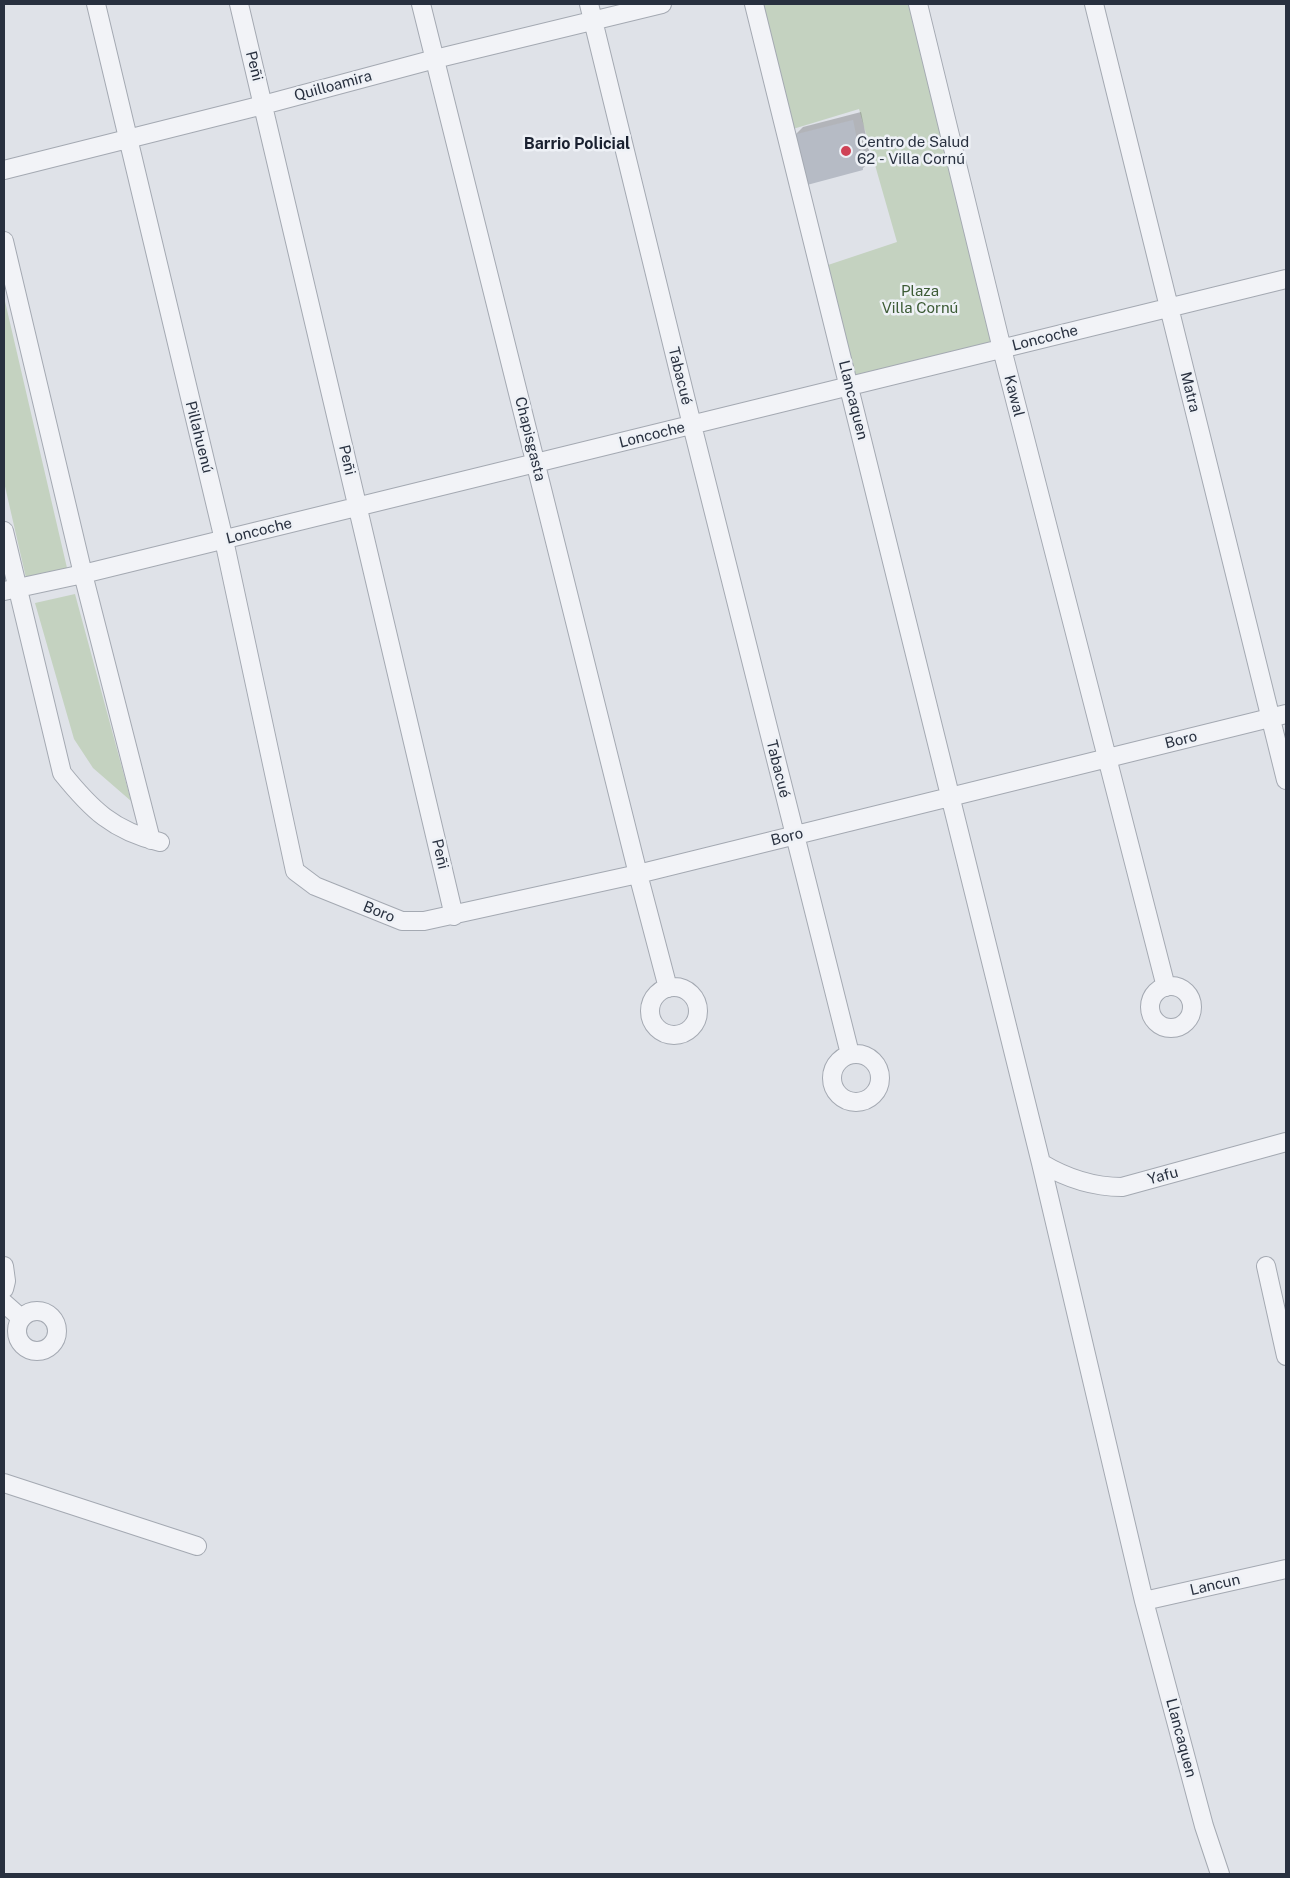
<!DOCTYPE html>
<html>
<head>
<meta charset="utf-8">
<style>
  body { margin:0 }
  #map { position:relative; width:1290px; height:1878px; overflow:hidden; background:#dfe2e8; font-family:"Public Sans",sans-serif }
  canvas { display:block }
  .frame { position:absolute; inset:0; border:5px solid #28303f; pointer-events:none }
</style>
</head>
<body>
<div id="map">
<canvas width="1290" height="1878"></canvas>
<div class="frame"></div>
</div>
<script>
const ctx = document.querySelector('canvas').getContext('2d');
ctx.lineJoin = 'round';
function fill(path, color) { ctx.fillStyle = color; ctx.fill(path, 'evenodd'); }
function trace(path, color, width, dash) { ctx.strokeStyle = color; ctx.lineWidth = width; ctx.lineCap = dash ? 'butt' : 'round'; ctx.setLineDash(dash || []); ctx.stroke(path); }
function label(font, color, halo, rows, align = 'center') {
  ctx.font = font + ' "Public Sans",sans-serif'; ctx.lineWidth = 5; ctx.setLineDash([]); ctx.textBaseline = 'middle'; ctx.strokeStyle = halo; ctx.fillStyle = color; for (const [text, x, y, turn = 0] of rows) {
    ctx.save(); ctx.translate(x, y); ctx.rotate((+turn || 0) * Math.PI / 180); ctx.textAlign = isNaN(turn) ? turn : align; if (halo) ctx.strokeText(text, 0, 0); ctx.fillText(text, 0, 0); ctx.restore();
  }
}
fill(new Path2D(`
  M 760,4 L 910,4 L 996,345 L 855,377 L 825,266 L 897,242 L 859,109 L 793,129 Z
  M 4,297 L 67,568 L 26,578 L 4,482 Z
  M 75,594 L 131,801 L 93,768 L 74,739 L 35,603 Z`), '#c4d2c0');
fill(new Path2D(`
  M 861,112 L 871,160 L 862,169 L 794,136 L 803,127 Z`), '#0003');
fill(new Path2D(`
  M 853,120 L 863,170 L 807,185 L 793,135 Z`), '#b6bbc5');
const minor = new Path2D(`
  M 96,4 L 224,540 L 295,871 L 315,886 L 402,921 L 424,921 L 638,874 L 1286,714
  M 239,4 L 454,916
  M 421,4 L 638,874 L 668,988
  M 589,4 L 692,425 L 850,1054
  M 754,4 L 1041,1163 L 1144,1601 L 1204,1826 L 1220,1874
  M 918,4 L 1002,349 L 1166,987
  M 1094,4 L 1286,780
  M 4,170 L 263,105 L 435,59 L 662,4
  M 4,241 L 83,574 L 151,840
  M 4,531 L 62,773 C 91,809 113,831 160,842
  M 4,591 L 83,574 L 1286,279
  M1150 1007a21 21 0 1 1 42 0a21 21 0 1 1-42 0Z
  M650 1011a24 24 0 1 1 48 0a24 24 0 1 1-48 0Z
  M832 1078a24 24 0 1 1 48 0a24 24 0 1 1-48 0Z
  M 1041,1163 C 1066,1178 1093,1187 1122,1187 L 1286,1142
  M 4,1266 L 6,1281 L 4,1289
  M 1266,1266 L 1286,1356
  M 4,1303 L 21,1318
  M17 1331a20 20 0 1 1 40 0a20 20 0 1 1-40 0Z
  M 4,1483 L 197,1546
  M 1144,1601 L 1286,1569`);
trace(minor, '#a4a9b2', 20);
trace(minor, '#f2f3f7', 18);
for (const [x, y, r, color] of [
  [846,151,6,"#cf4256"]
]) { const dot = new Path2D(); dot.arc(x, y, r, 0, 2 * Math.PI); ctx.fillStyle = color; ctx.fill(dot); trace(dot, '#eef1f6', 2); }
label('15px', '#28303f', '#eef1f6', [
  ["Peñi",254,66,76],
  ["Quilloamira",333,86,-15],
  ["Loncoche",1045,338,-14],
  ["Tabacué",680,376,76],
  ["Matra",1190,392,76],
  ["Kawal",1014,396,76],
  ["Llancaquen",853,400,76],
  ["Loncoche",652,435,-14],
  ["Pillahuenú",199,437,76],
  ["Chapisgasta",530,439,76],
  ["Peñi",347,460,77],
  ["Loncoche",259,531,-14],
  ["Boro",1181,740,-14],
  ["Tabacué",778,769,76],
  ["Boro",787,837,-14],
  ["Peñi",440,854,77],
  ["Boro",379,912,22],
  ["Yafu",1163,1176,-15],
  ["Lancun",1215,1585,-13],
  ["Llancaquen",1181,1738,75]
]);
label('15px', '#28303f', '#eef1f6', [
  ["Centro de Salud",857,142],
  ["62 - Villa Cornú",857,159]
], 'left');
label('15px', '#3c5b35', '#eef1f6', [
  ["Plaza",920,291],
  ["Villa Cornú",920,308]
]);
label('bold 16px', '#1a2130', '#eef1f6', [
  ["Barrio Policial",577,144]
]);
</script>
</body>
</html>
